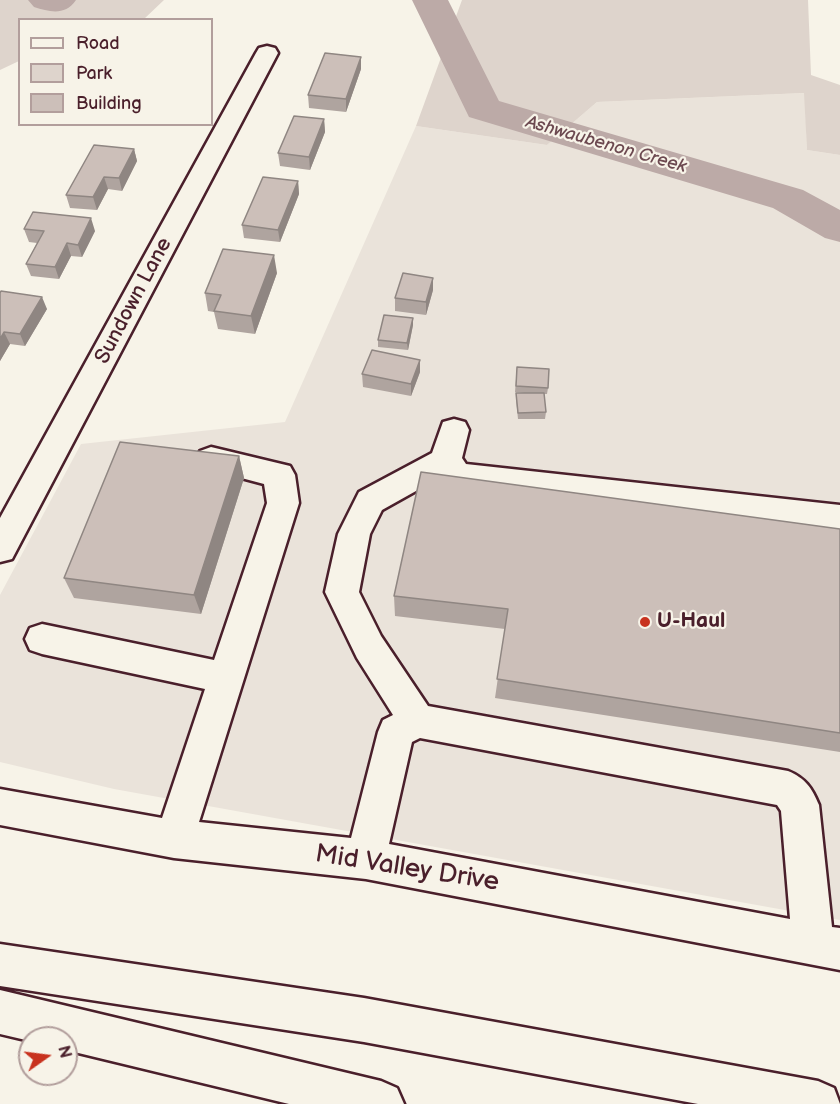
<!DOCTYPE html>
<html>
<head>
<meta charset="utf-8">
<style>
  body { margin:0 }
  #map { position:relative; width:840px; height:1104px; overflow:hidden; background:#f7f3e8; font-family:"Balsamiq Sans",sans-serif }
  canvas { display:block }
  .legend { position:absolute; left:18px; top:18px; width:195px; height:108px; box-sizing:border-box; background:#f7f3e8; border:2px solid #b29e9c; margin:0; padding:8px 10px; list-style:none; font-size:18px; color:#4a1f2b }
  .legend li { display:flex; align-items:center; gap:12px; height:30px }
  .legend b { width:30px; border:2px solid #b29e9c }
  .north { position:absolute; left:18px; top:1026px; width:60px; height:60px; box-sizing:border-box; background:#f7f3e8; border:2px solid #b29e9c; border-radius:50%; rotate:76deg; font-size:16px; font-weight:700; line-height:24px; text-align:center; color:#4a1f2b }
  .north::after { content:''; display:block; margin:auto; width:21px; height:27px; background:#c8321e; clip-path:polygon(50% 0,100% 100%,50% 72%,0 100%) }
</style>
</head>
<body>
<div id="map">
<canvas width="840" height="1104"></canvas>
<ul class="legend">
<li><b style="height:8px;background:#f7f3e8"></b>Road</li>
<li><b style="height:16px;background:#ded4cc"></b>Park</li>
<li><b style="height:16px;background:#ccbfb9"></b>Building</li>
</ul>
<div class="north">N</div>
</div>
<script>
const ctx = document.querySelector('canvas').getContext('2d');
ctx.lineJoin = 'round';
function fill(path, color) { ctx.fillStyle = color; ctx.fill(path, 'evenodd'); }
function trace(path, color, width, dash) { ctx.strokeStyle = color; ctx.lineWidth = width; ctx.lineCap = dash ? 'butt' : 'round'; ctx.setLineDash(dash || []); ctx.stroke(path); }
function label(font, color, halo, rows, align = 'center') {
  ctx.font = font + ' "Balsamiq Sans",sans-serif'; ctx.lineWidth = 4.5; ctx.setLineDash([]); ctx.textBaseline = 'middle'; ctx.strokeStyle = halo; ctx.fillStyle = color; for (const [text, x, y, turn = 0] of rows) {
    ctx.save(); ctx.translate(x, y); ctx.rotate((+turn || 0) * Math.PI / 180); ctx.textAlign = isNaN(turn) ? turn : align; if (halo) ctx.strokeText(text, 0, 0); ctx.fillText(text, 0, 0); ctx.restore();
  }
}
fill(new Path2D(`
  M 805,93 L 807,150 L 840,155 L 840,920 L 114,789 L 0,762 L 0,595 L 81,444 L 285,422 L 416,126 L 547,145 L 597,102 Z`), '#eae3da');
fill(new Path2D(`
  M 0,0 L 164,0 L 144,19 L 20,20 L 19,61 L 0,70 Z
  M 462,0 L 808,0 L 811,75 L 840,85 L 840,155 L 807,150 L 804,93 L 597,102 L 547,145 L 416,126 Z`), '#ded4cc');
fill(new Path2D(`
  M 28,0 L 76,0 C 65,16 50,12 34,7 Z
  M 412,0 L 448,0 L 499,101 L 803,190 L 840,210 L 840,242 L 825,238 L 773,208 L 469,117 Z`), '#bcaaa7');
const minor = new Path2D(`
  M 267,46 L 275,48 L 278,53 L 12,559 L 0,562 L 0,518 L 256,53 L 259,48 Z
  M 454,419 L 465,422 L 469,430 L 462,458 L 466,464 L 840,505 L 840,531 L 457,487 L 446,484 L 441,477 L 382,510 L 370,534 L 359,592 L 381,636 L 428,706 L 788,771 C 805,778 812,788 819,805 L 832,927 L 840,928 L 840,970 L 366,879 L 174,858 L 0,825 L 0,789 L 162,818 L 205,689 L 42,654 L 30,650 L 25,639 L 30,628 L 42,624 L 214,660 L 267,503 L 264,484 L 200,467 L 196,459 L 200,451 L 211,447 L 290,466 L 295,475 L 299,503 L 199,822 L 351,838 L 378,732 L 383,720 L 393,715 L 357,658 L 325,592 L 338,534 L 359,492 L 432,453 L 443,422 ZM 420,738 L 777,805 L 781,811 L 790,919 L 389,844 L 412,742 Z`);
const highway = new Path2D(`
  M 0,944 L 364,998 L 818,1081 L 834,1088 L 840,1104 L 698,1104 L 364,1042 L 0,986 Z
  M 0,990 L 381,1081 L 397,1088 L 404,1104 L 289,1104 L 66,1050 L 66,1038 L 30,1038 L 30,1041 L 0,1034 Z`);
trace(minor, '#4a1f2b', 5);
trace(highway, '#4a1f2b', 5);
fill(minor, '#f7f3e8');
fill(highway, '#f7f3e8');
fill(new Path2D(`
  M 361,69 L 346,112 L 309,108 L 308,95 Z
  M 324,119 L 325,132 L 310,170 L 280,166 L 278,153 Z
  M 134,149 L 137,161 L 122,191 L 108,189 L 97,210 L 70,208 L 66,195 Z
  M 298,181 L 299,194 L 280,242 L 244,238 L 242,225 Z
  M 24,229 L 95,231 L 82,257 L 71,256 L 59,279 L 31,276 L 26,264 L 37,243 L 29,242 Z
  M 277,273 L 255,334 L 218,329 L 214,312 L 208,311 L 205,293 Z
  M 433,290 L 426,315 L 395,311 L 395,298 Z
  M 0,293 L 47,309 L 25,346 L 10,344 L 0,361 Z
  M 413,325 L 408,350 L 378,347 L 378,340 Z
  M 517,367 L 548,388 L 547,394 L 544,394 L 546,412 L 545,419 L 518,419 L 516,399 L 516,393 L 524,393 L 515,392 Z
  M 420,372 L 411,396 L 363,387 L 362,374 Z
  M 239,456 L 244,478 L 201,614 L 74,598 L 64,578 Z
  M 840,529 L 840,752 L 495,698 L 505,629 L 395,616 L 394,596 Z`), '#afa49f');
fill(new Path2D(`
  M 361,57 L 361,69 L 346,112 L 346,99 Z
  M 324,119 L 325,132 L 310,170 L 309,157 Z
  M 134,149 L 137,161 L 122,191 L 119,178 Z
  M 104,177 L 108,189 L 97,210 L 93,197 Z
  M 298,181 L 299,194 L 280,242 L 278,230 Z
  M 91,218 L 95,231 L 82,257 L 78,245 Z
  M 67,243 L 71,256 L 59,279 L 55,267 Z
  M 274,255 L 277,273 L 255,334 L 251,316 Z
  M 433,278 L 433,290 L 426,315 L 426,302 Z
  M 42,297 L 47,309 L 25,346 L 20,334 Z
  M 413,318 L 413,325 L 408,350 L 407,343 Z
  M 4,332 L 10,344 L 0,361 L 0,339 Z
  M 420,360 L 420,372 L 411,396 L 411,384 Z
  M 239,456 L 244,478 L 201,614 L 194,595 Z`), '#8f8682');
const building = new Path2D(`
  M 325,53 L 361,57 L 346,99 L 308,95 Z
  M 294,116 L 324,119 L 309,157 L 278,153 Z
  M 94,145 L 134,149 L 119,178 L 104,177 L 93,197 L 66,195 Z
  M 263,177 L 298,181 L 278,230 L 242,225 Z
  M 33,212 L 91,218 L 78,245 L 67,243 L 55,267 L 26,264 L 44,231 L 24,229 Z
  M 223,249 L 274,255 L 251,316 L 214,311 L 221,295 L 205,293 Z
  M 403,273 L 433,278 L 426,302 L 395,298 Z
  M 1,291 L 42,297 L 20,334 L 4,332 L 0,339 L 0,293 Z
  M 384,315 L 413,318 L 407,343 L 378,340 Z
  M 372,350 L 420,360 L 411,384 L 362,374 Z
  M 517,367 L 549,369 L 548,388 L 516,386 Z
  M 516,393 L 544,393 L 546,412 L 518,413 Z
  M 120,442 L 239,456 L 194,595 L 64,578 Z
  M 421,472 L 840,529 L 840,733 L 497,679 L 508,609 L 394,596 Z`);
fill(building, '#ccbfb9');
trace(building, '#8f8682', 1.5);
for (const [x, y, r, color] of [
  [645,622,6,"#c8321e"]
]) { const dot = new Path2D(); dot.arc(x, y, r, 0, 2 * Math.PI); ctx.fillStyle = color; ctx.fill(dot); trace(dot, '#f7f3e8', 2); }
label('italic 18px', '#6c4950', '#f7f3e8', [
  ["Ashwaubenon Creek",606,145,16]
]);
label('21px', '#4a1f2b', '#f7f3e8', [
  ["Sundown Lane",134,301,-62]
]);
label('bold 21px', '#4a1f2b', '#f7f3e8', [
  ["U-Haul",657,622]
], 'left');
label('26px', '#4a1f2b', '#f7f3e8', [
  ["Mid Valley Drive",407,869,9]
]);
</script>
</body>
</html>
